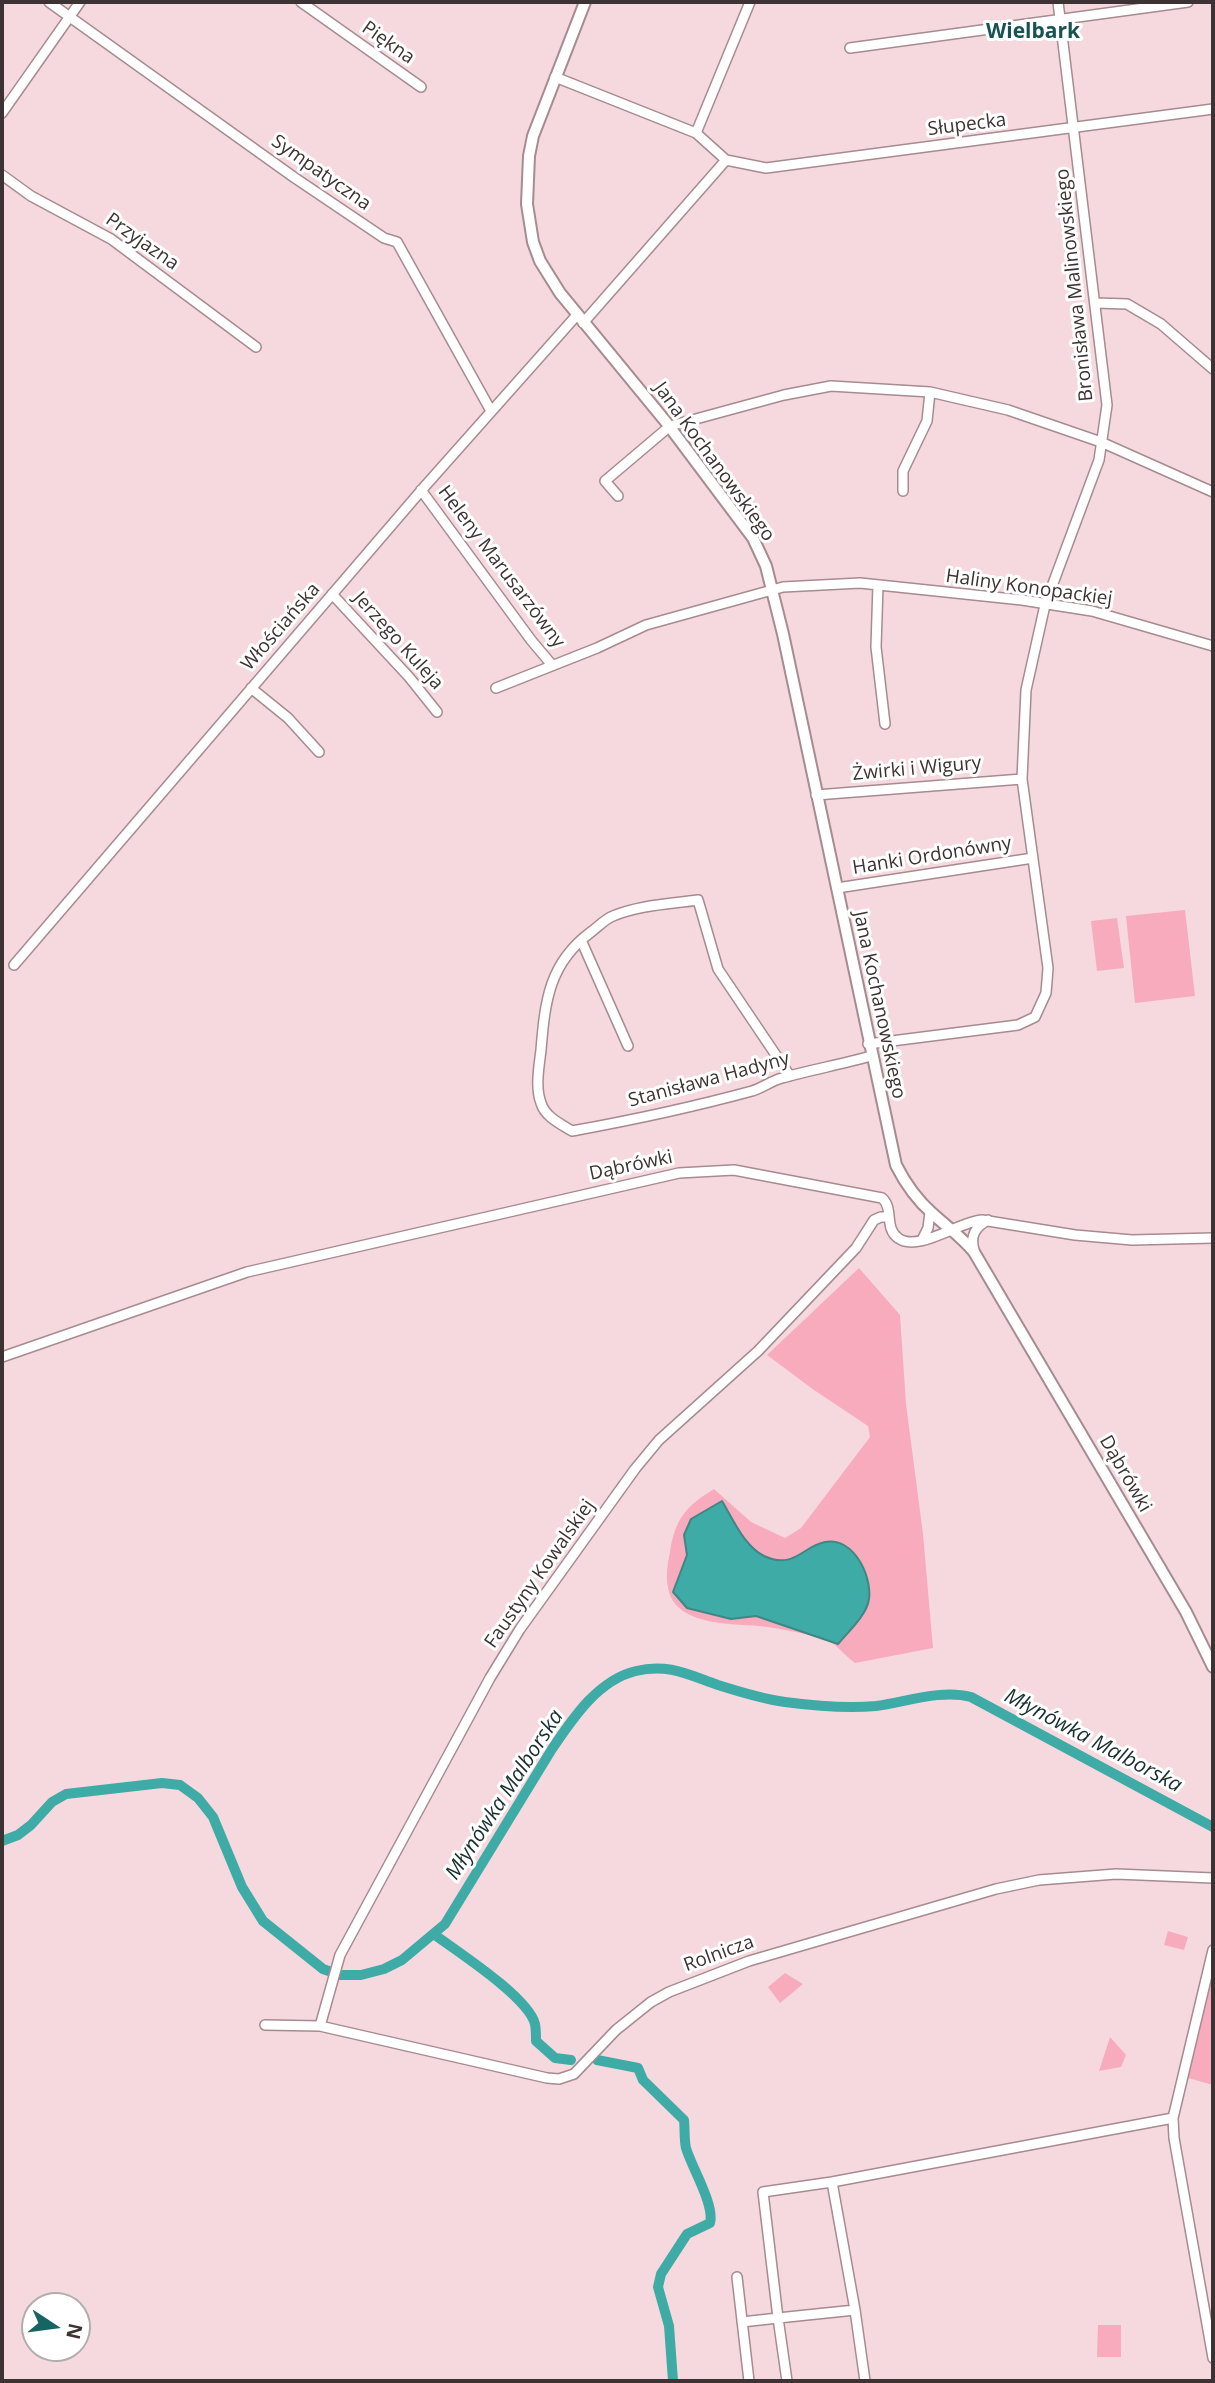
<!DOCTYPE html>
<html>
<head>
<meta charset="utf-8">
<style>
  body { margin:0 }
  #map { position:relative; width:1215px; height:2383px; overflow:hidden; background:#f6d9de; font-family:"Open Sans",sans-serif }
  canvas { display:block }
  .frame { position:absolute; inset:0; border:4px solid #3d3234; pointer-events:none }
  .north { position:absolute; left:21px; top:2292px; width:70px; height:70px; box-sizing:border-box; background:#fff; border:2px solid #b1adae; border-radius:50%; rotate:103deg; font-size:19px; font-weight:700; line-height:28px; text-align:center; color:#3d3234 }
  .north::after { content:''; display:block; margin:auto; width:24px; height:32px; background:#176562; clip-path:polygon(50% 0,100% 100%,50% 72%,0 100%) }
</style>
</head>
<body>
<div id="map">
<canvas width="1215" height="2383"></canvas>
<div class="frame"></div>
<div class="north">N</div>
</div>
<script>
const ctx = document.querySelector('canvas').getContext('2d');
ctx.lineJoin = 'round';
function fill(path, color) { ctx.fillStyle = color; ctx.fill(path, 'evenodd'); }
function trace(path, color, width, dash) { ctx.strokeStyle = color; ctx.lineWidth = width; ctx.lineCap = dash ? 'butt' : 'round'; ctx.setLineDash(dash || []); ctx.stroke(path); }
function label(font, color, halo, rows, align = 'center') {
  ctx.font = font + ' "Open Sans",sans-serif'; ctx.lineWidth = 6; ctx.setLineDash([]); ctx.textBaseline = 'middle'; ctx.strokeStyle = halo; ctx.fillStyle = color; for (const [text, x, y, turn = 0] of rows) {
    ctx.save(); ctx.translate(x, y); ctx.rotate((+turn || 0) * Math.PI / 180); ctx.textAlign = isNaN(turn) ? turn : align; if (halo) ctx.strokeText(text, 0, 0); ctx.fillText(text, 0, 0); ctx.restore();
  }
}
fill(new Path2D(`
  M 1185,910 L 1195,996 L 1135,1003 L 1126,916 Z
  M 1117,918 L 1124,968 L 1097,971 L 1091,921 Z
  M 859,1268 L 900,1315 L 906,1404 L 923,1534 L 933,1648 L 855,1663 C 848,1658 842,1651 835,1645 C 827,1639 815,1637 805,1634 C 793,1631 780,1629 768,1627 C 740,1623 683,1628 670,1595 C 665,1581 667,1566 670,1552 C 675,1519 686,1506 714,1489 L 751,1522 L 785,1538 L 801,1528 L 870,1437 L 868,1426 L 814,1390 L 767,1355 Z
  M 1168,1931 L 1188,1937 L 1184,1950 L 1164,1945 Z
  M 1213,1971 L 1213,2085 L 1188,2078 Z
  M 785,1973 L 803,1984 L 780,2003 L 768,1987 Z
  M 1110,2037 L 1126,2055 L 1121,2067 L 1099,2071 Z
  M 1098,2325 L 1121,2325 L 1121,2357 L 1097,2357 Z`), '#f8abbc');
const water = new Path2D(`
  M 722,1501 C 733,1519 744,1546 764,1556 C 794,1570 803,1546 825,1542 C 854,1537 872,1576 869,1599 C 867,1615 848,1632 838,1644 L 756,1616 L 731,1619 L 687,1608 L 673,1592 L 687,1555 L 684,1535 L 691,1519 Z`);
fill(water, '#3faba6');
trace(water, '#3e8784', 2);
trace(new Path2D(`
  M 2,1841 L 18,1835 L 31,1825 L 52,1802 L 66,1794 L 162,1783 L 180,1785 L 198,1798 L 213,1817 L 242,1887 L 263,1921 L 323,1969 L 340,1975 L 361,1975 L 384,1969 L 402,1960 L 445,1924 L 552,1749 C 573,1718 598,1680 636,1671 C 668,1663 689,1675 718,1685 C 740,1692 763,1699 785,1702 C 815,1706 846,1709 876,1706 C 906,1702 941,1689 971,1697 L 1213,1827
  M 435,1935 C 458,1952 528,1997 535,2024 C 536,2029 536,2036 536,2041 L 555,2058 L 571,2060
  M 597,2060 L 638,2068 L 643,2080 L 684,2120 C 685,2129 684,2140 686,2148 C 691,2166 715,2205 710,2223 L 687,2234 L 661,2274 L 658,2287 L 669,2326 L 673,2381`), '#3faba6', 10);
const minor = new Path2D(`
  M 49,2 L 295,178 L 384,238 L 397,242 L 491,411
  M 301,2 L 421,87
  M 850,48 L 1188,2
  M 555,77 L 696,133 L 726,160
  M 2,113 L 80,2
  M 696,133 L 750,2
  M 2,175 L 31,196 L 111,239 L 256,347
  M 1096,303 L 1127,304 L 1161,324 L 1213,369
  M 583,323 L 726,160 L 766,168 L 1213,109
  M 421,490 L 531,640 L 552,665
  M 903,491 L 903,471 L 927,421 L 930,392
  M 618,496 L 605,481 L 670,426 L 784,395 L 831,386 L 930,392 L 1008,410 L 1101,442 L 1213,492
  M 878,585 L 876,647 L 885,724
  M 332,594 L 409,677 L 437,712
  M 251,688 L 288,718 L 319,752
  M 496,688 L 597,648 L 646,625 L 783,587 L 860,583 L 1022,600 L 1092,611 L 1213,646
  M 816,795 L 1022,779
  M 837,888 L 1033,858
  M 581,940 L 628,1046
  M 14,965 L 426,485 L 577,315
  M 868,1044 L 1018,1025 L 1035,1017 L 1046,993 L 1048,968 L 1022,779 L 1026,690 L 1045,605 L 1099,460 L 1107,405 L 1058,2
  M 790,1076 L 718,969 L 698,900 C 670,904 639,905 613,916 C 605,919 598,927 591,932 C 549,963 545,1001 541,1050 C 539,1067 535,1087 541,1103 C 545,1117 561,1124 572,1131 C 633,1120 693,1107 752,1091 C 762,1088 771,1081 782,1078 C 811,1070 842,1064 871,1056
  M 922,1240 L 928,1228 L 930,1212
  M 974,1250 C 970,1236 975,1227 988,1220
  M 2,1357 L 247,1272 L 679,1173 L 734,1170 L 882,1198 C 894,1208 884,1228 898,1238 C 918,1253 960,1221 982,1220 L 1075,1235 L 1132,1240 L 1213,1238
  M 1213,1950 L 1173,2118 L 1174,2138 L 1213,2358
  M 265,2025 L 320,2026 L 547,2078 L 559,2079 L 574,2074 L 616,2030 L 651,2002 L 669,1992 L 749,1961 L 996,1889 L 1039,1880 L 1116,1874 L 1213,1878
  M 320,2026 L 340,1955 L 490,1678 L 520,1629 L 635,1469 L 659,1440 L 758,1351 L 856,1248 L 874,1220 L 881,1217 L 889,1217
  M 832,2182 L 855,2310
  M 737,2277 L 749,2381
  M 742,2322 L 778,2318 L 763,2192 L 832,2182 L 1173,2118
  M 787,2381 L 778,2318 L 855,2310 L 865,2381`);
const tertiary = new Path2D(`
  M 585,2 L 533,136 L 529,156 L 527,204 L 533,242 L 540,261 L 560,293 L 666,422 L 753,538 L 766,566 L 783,634 L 896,1165 C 905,1183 918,1201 933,1214 C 947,1227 962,1237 974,1252 L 1186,1612 L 1213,1667`);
trace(minor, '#a68b90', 12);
trace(tertiary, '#a68b90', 14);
trace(minor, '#fff', 9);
trace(tertiary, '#fff', 10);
label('19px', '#3d3234', '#fff', [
  ["Piękna",388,43,35],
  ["Słupecka",967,125,-7],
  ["Sympatyczna",321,173,35],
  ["Przyjazna",142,242,35],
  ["Bronisława Malinowskiego",1075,285,-96],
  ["Jana Kochanowskiego",714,462,54],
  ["Heleny Marusarzówny",501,567,53],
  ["Haliny Konopackiej",1029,588,8],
  ["Włościańska",281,627,-49],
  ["Jerzego Kuleja",398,641,48],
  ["Żwirki i Wigury",917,769,-5],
  ["Hanki Ordonówny",932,856,-9],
  ["Jana Kochanowskiego",879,1005,78],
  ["Stanisława Hadyny",709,1080,-15],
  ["Dąbrówki",631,1166,-12],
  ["Dąbrówki",1125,1474,60],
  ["Faustyny Kowalskiej",540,1574,-55],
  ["Rolnicza",719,1954,-20]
]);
label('bold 21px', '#175350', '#fff', [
  ["Wielbark",1033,32]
]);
label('italic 21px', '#18302e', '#fff', [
  ["Młynówka Malborska",1093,1741,28],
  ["Młynówka Malborska",505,1795,-57]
]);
</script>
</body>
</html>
